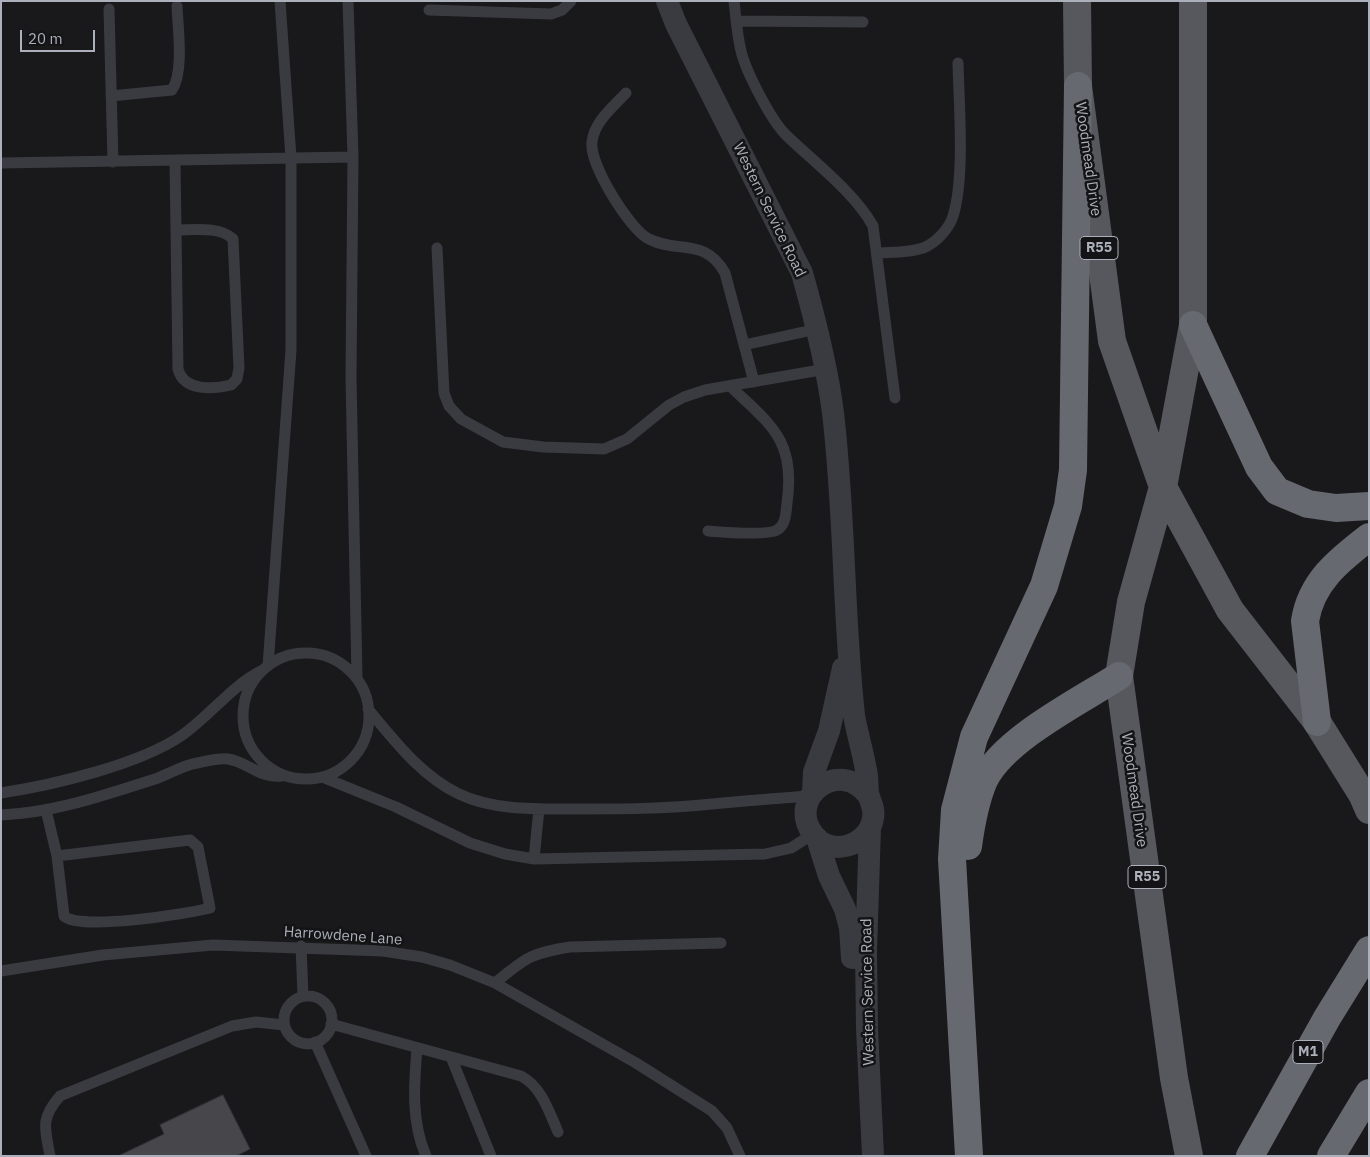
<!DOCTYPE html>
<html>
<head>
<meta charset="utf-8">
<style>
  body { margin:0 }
  #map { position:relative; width:1370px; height:1157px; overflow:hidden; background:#19191b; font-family:"IBM Plex Sans",sans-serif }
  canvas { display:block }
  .frame { position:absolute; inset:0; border:2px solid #acb0ba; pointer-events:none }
  .scale { position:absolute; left:20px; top:30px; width:75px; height:22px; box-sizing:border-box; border:2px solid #acb0ba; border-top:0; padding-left:6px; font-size:15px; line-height:18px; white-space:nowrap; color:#acb0ba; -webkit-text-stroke:4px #141416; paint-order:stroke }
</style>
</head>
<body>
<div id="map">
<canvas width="1370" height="1157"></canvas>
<div class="frame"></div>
<div class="scale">20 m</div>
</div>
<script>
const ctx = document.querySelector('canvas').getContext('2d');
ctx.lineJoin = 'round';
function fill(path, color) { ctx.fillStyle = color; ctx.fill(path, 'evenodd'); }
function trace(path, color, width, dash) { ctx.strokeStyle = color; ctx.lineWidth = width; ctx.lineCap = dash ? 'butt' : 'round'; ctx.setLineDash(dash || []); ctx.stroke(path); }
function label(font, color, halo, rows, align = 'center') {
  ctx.font = font + ' "IBM Plex Sans",sans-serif'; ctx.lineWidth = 5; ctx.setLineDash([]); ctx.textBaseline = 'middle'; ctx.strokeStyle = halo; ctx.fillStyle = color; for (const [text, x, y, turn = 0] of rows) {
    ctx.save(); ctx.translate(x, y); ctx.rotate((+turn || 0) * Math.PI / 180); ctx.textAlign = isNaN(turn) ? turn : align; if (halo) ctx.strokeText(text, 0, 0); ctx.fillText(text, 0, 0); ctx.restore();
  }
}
const building = new Path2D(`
  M 223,1095 L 250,1149 L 236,1156 L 118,1156 L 164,1134 L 160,1125 Z`);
fill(building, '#46464b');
trace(building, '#333337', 1);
trace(new Path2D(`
  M 348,1 L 353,157 L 351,377 L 357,678
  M 734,1 C 736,18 737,35 741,51 C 746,72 771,120 786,135 C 814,162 854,192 873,226 L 895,398
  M 109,9 L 113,162
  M 429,10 L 551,14 L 562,10 L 571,1
  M 736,21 L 863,22
  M 626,93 C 613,107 594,122 592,142 C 589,164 630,230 649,239 C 678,254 705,237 725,273 L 754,382
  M 111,96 L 172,90 C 184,72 178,29 177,6
  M 175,162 L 178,369 C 184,392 214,389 231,385 L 237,379 L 239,368 L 233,239 C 220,226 194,230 176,230
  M 1,163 L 353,157
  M 437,248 L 444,393 L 449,406 L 461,419 L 503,442 L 543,447 L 604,449 L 627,439 L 669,405 L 684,397 L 705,390 L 826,369
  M 877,253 C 891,252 909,253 923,248 C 936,243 949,229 953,216 C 965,178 959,105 958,63
  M 744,345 L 817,329
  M 708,531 C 721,532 766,536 777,530 C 786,525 786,512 787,503 C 796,440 771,425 730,386
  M243 716a63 63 0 1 1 126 0a63 63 0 1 1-126 0Z
  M 268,666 L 291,350 L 291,158 L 280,1
  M 368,709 C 394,740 421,776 459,794 C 492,810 535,809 571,809 C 618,809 665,809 712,804 C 745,801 777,798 810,796
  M 322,777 L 396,807 L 470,843 L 505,854 L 534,859 L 765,854 L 791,848 L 813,834
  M 1,793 C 53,785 138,765 181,736 C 210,716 230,687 261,671
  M 46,810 L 57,856 L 64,916 C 79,931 187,914 210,908 L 198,847 L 190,840 L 57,856
  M 1,815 C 55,813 107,794 158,778 C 171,773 184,765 197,763 C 207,761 218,758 228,759 C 248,762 260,779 282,776
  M 534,859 L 539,809
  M 301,946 L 303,996
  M 1,971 L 103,955 L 213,945 L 383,951 L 422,957 L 450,965 L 495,983 L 636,1063 L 712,1111 L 727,1128 L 740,1156
  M 495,983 C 525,958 531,953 570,947 L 721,943
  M284 1020a24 24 0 1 1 48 0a24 24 0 1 1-48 0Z
  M 331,1024 L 521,1076 C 542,1087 549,1112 558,1132
  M 315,1042 L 366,1156
  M 417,1048 C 414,1084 411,1122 426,1156
  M 451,1057 L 491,1156
  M 50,1156 C 45,1128 40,1119 60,1096 L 232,1026 L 256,1022 L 284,1025`), '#3a3b40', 11);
trace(new Path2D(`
  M 667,1 L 676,24 L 802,273 C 815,319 827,365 833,413 C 845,513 843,615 854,715 C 857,733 863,752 866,770 C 868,778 867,785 868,793 C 870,802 875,808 873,818 C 869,846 830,858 813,834 C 786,798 839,757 868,795
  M 813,793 L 814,772 L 829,731 L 843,668
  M 870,828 L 866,952 L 867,1028 L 873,1156
  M 817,838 L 829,876 L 845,909 L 850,928 L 852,958`), '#3a3b40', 22);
trace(new Path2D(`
  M 1077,1 L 1078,86 L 1112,341 L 1163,487 L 1230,610 L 1317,722 L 1362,794 L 1369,810
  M 1189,1156 L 1174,1078 L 1119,676 L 1131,602 L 1163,487 L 1193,325 L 1193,1`), '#56585e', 28);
trace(new Path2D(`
  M 1193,325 L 1259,467 L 1277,491 L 1308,504 L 1336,508 L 1369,506
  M 1317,722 L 1305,621 C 1311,582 1339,560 1369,537
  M 968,846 C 971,824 975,801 984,780 C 1004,739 1080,701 1119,676
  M 969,1156 L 952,859 L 955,810 L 974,737 L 1044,586 L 1068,506 L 1073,470 L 1078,86
  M 1250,1156 L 1327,1018 L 1369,950
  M 1331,1156 L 1369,1093`), '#666970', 28);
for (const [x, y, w] of [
  [1099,248,38],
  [1147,877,38],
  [1308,1052,30]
]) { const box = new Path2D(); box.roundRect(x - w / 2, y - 11.5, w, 23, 4); ctx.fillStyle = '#141416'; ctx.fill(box); trace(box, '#acb0ba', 1); }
label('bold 14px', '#acb0ba', null, [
  ["R55",1099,248],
  ["R55",1147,877],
  ["M1",1308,1052]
]);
label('15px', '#acb0ba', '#141416', [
  ["Woodmead Drive",1088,159,82],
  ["Western Service Road",769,210,64],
  ["Woodmead Drive",1134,790,82],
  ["Harrowdene Lane",343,936,4],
  ["Western Service Road",868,992,-91]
]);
</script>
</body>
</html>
